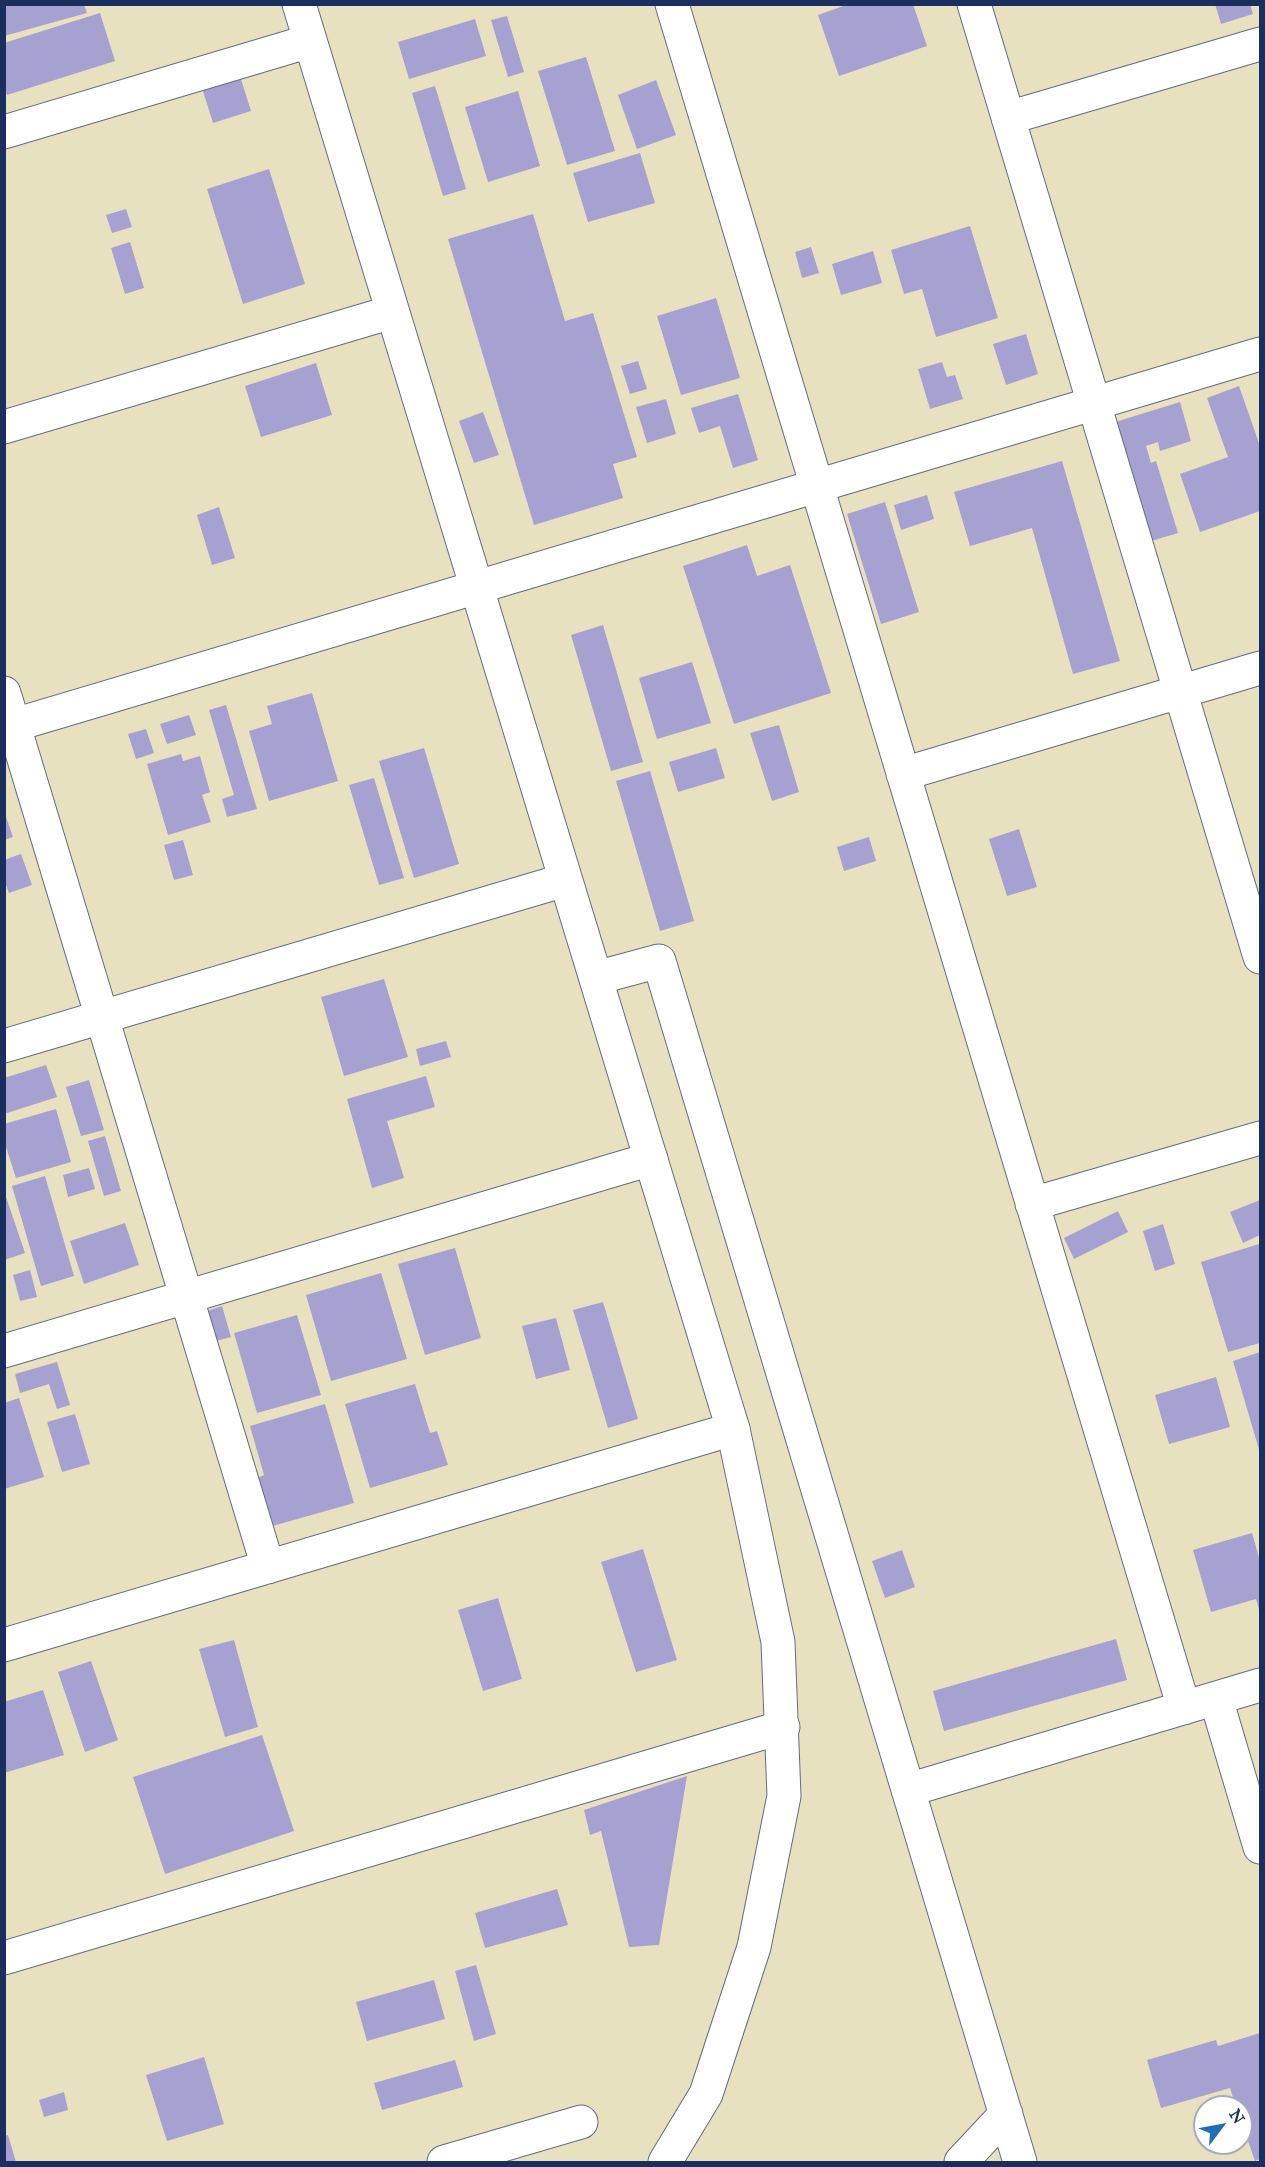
<!DOCTYPE html>
<html>
<head>
<meta charset="utf-8">
<style>
  body { margin:0 }
  #map { position:relative; width:1265px; height:2167px; overflow:hidden; background:#e8e1bf; font-family:"IM FELL Great Primer",serif }
  canvas { display:block }
  .frame { position:absolute; inset:0; border:6px solid #1b2f5e; pointer-events:none }
  .north { position:absolute; left:1193px; top:2095px; width:60px; height:60px; box-sizing:border-box; background:#fff; border:2px solid #a4acbf; border-radius:50%; rotate:58deg; font-size:16px; font-weight:700; line-height:24px; text-align:center; color:#1b2f5e }
  .north::after { content:''; display:block; margin:auto; width:21px; height:27px; background:#1f6fb2; clip-path:polygon(50% 0,100% 100%,50% 72%,0 100%) }
</style>
</head>
<body>
<div id="map">
<canvas width="1265" height="2167"></canvas>
<div class="frame"></div>
<div class="north">N</div>
</div>
<script>
const ctx = document.querySelector('canvas').getContext('2d');
ctx.lineJoin = 'round';
function fill(path, color) { ctx.fillStyle = color; ctx.fill(path, 'evenodd'); }
function trace(path, color, width, dash) { ctx.strokeStyle = color; ctx.lineWidth = width; ctx.lineCap = dash ? 'butt' : 'round'; ctx.setLineDash(dash || []); ctx.stroke(path); }
fill(new Path2D(`
  M 4,4 L 84,4 L 87,13 L 4,36 Z
  M 849,4 L 913,4 L 927,46 L 839,76 L 818,15 Z
  M 1215,4 L 1250,4 L 1253,14 L 1221,24 Z
  M 100,13 L 115,61 L 7,95 L 4,87 L 4,43 Z
  M 507,16 L 524,72 L 508,77 L 491,20 Z
  M 475,19 L 486,56 L 409,79 L 398,42 Z
  M 586,57 L 615,151 L 567,165 L 538,71 Z
  M 240,76 L 251,111 L 213,123 L 202,88 Z
  M 656,80 L 676,135 L 637,149 L 618,95 Z
  M 435,86 L 466,189 L 443,196 L 412,93 Z
  M 518,91 L 540,166 L 488,182 L 465,107 Z
  M 640,153 L 655,203 L 588,222 L 573,173 Z
  M 269,169 L 305,284 L 243,304 L 207,189 Z
  M 126,209 L 132,227 L 112,233 L 106,215 Z
  M 533,214 L 565,321 L 593,313 L 637,457 L 613,464 L 623,498 L 534,525 L 448,239 Z
  M 970,226 L 998,318 L 936,337 L 922,289 L 904,294 L 891,250 Z
  M 130,242 L 144,288 L 125,294 L 111,248 Z
  M 811,247 L 819,273 L 802,278 L 795,252 Z
  M 873,251 L 882,283 L 841,295 L 832,264 Z
  M 716,298 L 740,378 L 681,395 L 657,316 Z
  M 1026,334 L 1038,374 L 1006,385 L 993,344 Z
  M 638,361 L 647,389 L 630,394 L 621,366 Z
  M 942,362 L 947,377 L 955,375 L 963,399 L 930,409 L 918,369 Z
  M 316,363 L 332,415 L 261,437 L 245,386 Z
  M 1239,386 L 1260,446 L 1260,511 L 1200,532 L 1180,474 L 1228,457 L 1207,398 Z
  M 738,394 L 758,460 L 733,468 L 720,426 L 699,433 L 691,408 Z
  M 666,399 L 676,434 L 647,443 L 636,407 Z
  M 1180,402 L 1191,441 L 1160,451 L 1158,442 L 1146,446 L 1151,463 L 1156,461 L 1178,533 L 1148,542 L 1112,423 Z
  M 483,412 L 499,455 L 474,463 L 459,421 Z
  M 1062,461 L 1120,661 L 1073,674 L 1032,528 L 970,546 L 954,492 Z
  M 927,495 L 934,519 L 901,530 L 894,505 Z
  M 885,502 L 919,612 L 881,624 L 847,514 Z
  M 219,507 L 235,558 L 212,565 L 197,515 Z
  M 747,545 L 757,576 L 790,565 L 831,693 L 734,724 L 683,566 Z
  M 603,625 L 643,762 L 611,771 L 571,635 Z
  M 692,662 L 711,723 L 657,739 L 639,678 Z
  M 312,693 L 338,781 L 269,801 L 249,731 L 272,724 L 267,706 Z
  M 226,705 L 257,809 L 227,817 L 222,799 L 234,795 L 209,710 Z
  M 189,715 L 196,735 L 167,744 L 160,724 Z
  M 779,725 L 799,792 L 772,801 L 750,733 Z
  M 146,729 L 154,753 L 136,759 L 128,734 Z
  M 424,748 L 459,864 L 414,878 L 379,761 Z
  M 716,748 L 725,778 L 678,792 L 669,762 Z
  M 181,754 L 183,761 L 200,756 L 210,792 L 202,795 L 211,822 L 168,835 L 147,764 Z
  M 650,771 L 694,921 L 660,931 L 616,781 Z
  M 374,778 L 404,878 L 379,885 L 349,785 Z
  M 4,811 L 13,837 L 4,840 Z
  M 1019,829 L 1037,887 L 1007,896 L 989,839 Z
  M 869,837 L 876,861 L 844,871 L 837,847 Z
  M 183,840 L 193,875 L 174,880 L 164,845 Z
  M 21,854 L 32,885 L 9,893 L 4,880 L 4,860 Z
  M 384,979 L 408,1057 L 344,1076 L 321,997 Z
  M 446,1041 L 451,1057 L 420,1066 L 416,1049 Z
  M 46,1065 L 57,1097 L 4,1114 L 4,1078 Z
  M 426,1076 L 435,1107 L 387,1121 L 404,1178 L 372,1188 L 347,1099 Z
  M 89,1080 L 104,1130 L 81,1136 L 66,1087 Z
  M 56,1109 L 71,1162 L 16,1178 L 4,1141 L 4,1124 Z
  M 105,1136 L 121,1191 L 104,1196 L 88,1141 Z
  M 89,1168 L 95,1189 L 68,1197 L 63,1175 Z
  M 45,1176 L 74,1276 L 41,1286 L 12,1186 Z
  M 4,1191 L 25,1253 L 4,1260 Z
  M 1260,1200 L 1260,1235 L 1243,1243 L 1230,1212 Z
  M 1118,1211 L 1128,1232 L 1074,1259 L 1064,1238 Z
  M 125,1223 L 139,1265 L 84,1284 L 70,1241 Z
  M 1163,1224 L 1175,1264 L 1155,1271 L 1143,1231 Z
  M 1259,1244 L 1260,1343 L 1228,1352 L 1201,1262 Z
  M 455,1248 L 481,1338 L 425,1355 L 398,1264 Z
  M 30,1270 L 37,1297 L 20,1301 L 13,1275 Z
  M 381,1273 L 407,1359 L 331,1381 L 306,1295 Z
  M 603,1302 L 638,1419 L 608,1428 L 573,1310 Z
  M 222,1306 L 231,1337 L 216,1341 L 207,1311 Z
  M 297,1315 L 321,1395 L 257,1413 L 234,1333 Z
  M 556,1318 L 570,1370 L 536,1379 L 522,1326 Z
  M 1260,1352 L 1260,1453 L 1233,1361 Z
  M 57,1362 L 70,1405 L 57,1409 L 49,1384 L 20,1393 L 15,1374 Z
  M 1216,1377 L 1230,1427 L 1169,1444 L 1155,1395 Z
  M 415,1384 L 430,1433 L 437,1431 L 448,1465 L 370,1488 L 345,1404 Z
  M 19,1398 L 44,1477 L 4,1489 L 4,1403 Z
  M 325,1404 L 354,1503 L 269,1527 L 255,1479 L 264,1475 L 250,1426 Z
  M 75,1414 L 90,1464 L 62,1472 L 47,1422 Z
  M 1252,1533 L 1260,1561 L 1260,1613 L 1256,1599 L 1211,1612 L 1193,1550 Z
  M 643,1549 L 677,1660 L 636,1672 L 601,1562 Z
  M 902,1550 L 915,1587 L 885,1598 L 872,1561 Z
  M 498,1598 L 522,1679 L 483,1691 L 458,1610 Z
  M 1116,1639 L 1127,1680 L 944,1731 L 933,1691 Z
  M 234,1640 L 258,1727 L 225,1737 L 199,1649 Z
  M 91,1661 L 118,1740 L 85,1752 L 58,1672 Z
  M 43,1690 L 64,1755 L 4,1773 L 4,1702 Z
  M 262,1735 L 294,1831 L 165,1874 L 133,1777 Z
  M 687,1776 L 659,1945 L 629,1947 L 601,1831 L 590,1835 L 584,1810 Z
  M 557,1889 L 568,1925 L 485,1948 L 475,1913 Z
  M 476,1965 L 496,2034 L 474,2041 L 455,1971 Z
  M 434,1980 L 445,2019 L 367,2041 L 356,2002 Z
  M 1260,2033 L 1260,2159 L 1255,2161 L 1241,2121 L 1241,2107 L 1236,2107 L 1230,2088 L 1161,2108 L 1147,2060 L 1216,2040 L 1218,2046 Z
  M 204,2057 L 224,2124 L 167,2141 L 146,2075 Z
  M 455,2060 L 463,2087 L 382,2110 L 374,2083 Z
  M 64,2092 L 68,2110 L 44,2117 L 39,2100 Z
  M 8,2135 L 16,2162 L 4,2162 L 4,2136 Z`), '#a7a1d2');
const minor = new Path2D(`
  M 672,4 L 1184,1708
  M 974,4 L 1260,957
  M 1008,118 L 1260,44
  M 4,132 L 310,41
  M 4,427 L 392,312
  M 4,693 L 268,1567
  M 4,728 L 1260,354
  M 903,774 L 1260,668
  M 596,978 L 659,961 L 1020,2162
  M 4,1046 L 565,880
  M 1032,1204 L 1260,1138
  M 4,1351 L 651,1159
  M 4,1645 L 733,1429
  M 1216,1699 L 1260,1847
  M 908,1790 L 1260,1685
  M 4,1958 L 783,1727
  M 444,2162 L 581,2122
  M 961,2162 L 1006,2114`);
const secondary = new Path2D(`
  M 299,4 L 733,1429 L 778,1642 L 784,1796 L 754,1947 L 706,2094 L 665,2162`);
trace(minor, '#636d80', 35);
trace(secondary, '#636d80', 35);
trace(minor, '#fff', 33);
trace(secondary, '#fff', 33);
</script>
</body>
</html>
